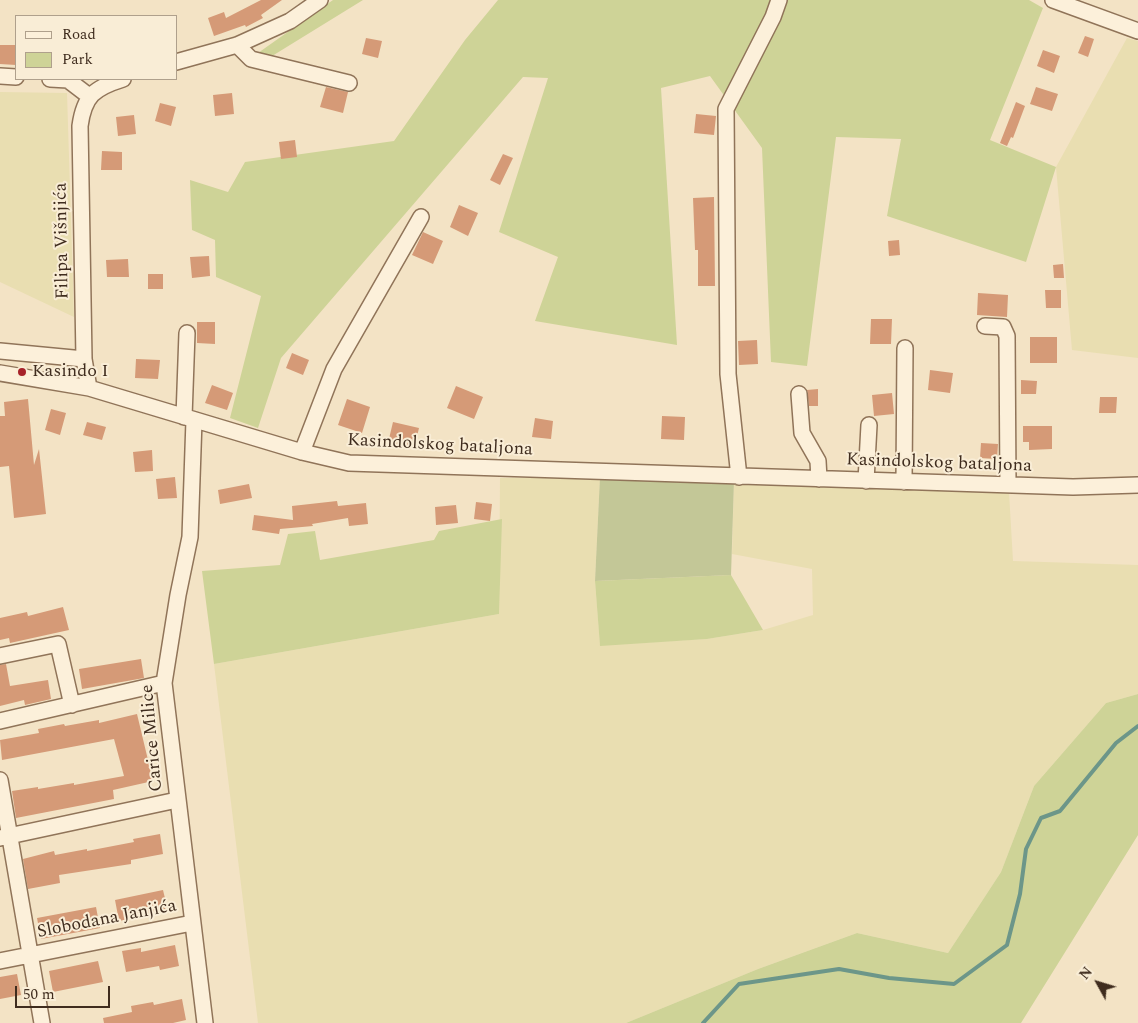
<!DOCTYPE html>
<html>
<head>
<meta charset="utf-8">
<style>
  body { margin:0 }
  #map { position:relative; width:1138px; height:1023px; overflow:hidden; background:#f3e3c5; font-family:Spectral,serif }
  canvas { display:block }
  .legend { position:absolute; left:15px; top:15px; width:162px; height:65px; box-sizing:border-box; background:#f9edd6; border:1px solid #afa08c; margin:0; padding:6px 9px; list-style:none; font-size:15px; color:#3f2c1e }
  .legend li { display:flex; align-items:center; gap:10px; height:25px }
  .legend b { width:25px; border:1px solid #afa08c }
  .north { position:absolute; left:1073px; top:958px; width:50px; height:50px; -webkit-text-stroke:4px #f9edd6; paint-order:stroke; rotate:309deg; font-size:14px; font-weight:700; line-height:20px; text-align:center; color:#3f2c1e }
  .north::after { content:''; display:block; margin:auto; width:18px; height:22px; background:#3f2c1e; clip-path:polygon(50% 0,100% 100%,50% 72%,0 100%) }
  .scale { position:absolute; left:15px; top:986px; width:95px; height:22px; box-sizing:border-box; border:2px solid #3f2c1e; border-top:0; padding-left:6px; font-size:15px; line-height:18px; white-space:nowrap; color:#3f2c1e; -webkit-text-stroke:4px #f9edd6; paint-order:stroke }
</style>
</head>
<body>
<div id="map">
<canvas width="1138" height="1023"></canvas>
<ul class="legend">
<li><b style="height:6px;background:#fcf0da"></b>Road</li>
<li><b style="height:14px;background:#ced397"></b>Park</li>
</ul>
<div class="north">N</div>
<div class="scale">50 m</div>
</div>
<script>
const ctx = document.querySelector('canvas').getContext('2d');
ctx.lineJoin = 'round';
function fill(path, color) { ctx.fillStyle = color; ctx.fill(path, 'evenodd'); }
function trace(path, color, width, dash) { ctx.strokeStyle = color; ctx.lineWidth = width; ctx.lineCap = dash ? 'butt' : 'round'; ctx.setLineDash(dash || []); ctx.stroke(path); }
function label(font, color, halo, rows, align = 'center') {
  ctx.font = font + ' Spectral,serif'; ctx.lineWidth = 4; ctx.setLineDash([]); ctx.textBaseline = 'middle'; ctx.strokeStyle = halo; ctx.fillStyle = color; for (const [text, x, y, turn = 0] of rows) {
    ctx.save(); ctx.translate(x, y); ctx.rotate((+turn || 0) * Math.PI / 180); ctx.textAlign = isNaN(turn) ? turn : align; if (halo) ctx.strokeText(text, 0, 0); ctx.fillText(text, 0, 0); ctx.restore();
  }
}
fill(new Path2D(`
  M 1127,38 L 1138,41 L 1138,358 L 1072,350 L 1056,167 Z
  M 0,92 L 67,93 L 74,317 L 0,282 Z
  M 600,477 L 595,581 L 600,645 L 707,639 L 763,630 L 813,615 L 812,569 L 732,554 L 734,481 L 1009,492 L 1013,561 L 1138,565 L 1138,694 L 1106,703 L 1034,786 L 1001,872 L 948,953 L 857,933 L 758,969 L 626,1023 L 258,1023 L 214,664 L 499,614 L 500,478 Z`), '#e9deb1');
fill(new Path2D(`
  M 333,0 L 363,0 L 264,61 L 258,53 Z
  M 498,0 L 1029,0 L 1043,8 L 990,140 L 1056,167 L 1026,262 L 887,216 L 901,139 L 836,137 L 807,366 L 771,362 L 762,148 L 710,76 L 661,88 L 677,345 L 535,321 L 558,257 L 499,232 L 548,78 L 523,77 L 281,358 L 258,428 L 230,418 L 261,296 L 216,277 L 215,240 L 192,230 L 190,180 L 228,192 L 245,162 L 394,141 L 465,40 Z
  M 502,519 L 499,614 L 214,664 L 202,571 L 280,565 L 288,534 L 315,531 L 320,560 L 434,540 L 439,531 Z
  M 731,575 L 763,630 L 707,639 L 600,646 L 595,581 Z
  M 1138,694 L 1138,835 L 1021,1023 L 626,1023 L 758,969 L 857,933 L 948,953 L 1001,872 L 1034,786 L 1106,703 Z`), '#ced397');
fill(new Path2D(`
  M 600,477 L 734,481 L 731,575 L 595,581 Z`), '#c3c797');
trace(new Path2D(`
  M 703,1023 L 739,984 L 839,969 L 889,978 L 954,984 L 1007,945 L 1020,894 L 1026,849 L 1041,818 L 1060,811 L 1116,743 L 1138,726`), '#6c9689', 4);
fill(new Path2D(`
  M 261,0 L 282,0 L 261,15 L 263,18 L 246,27 L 245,25 L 214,36 L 208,18 L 224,12 L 226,18 Z
  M 1085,36 L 1094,39 L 1088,57 L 1078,53 Z
  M 366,38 L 382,41 L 378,58 L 362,54 Z
  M 0,45 L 16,45 L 16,65 L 0,64 Z
  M 1043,50 L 1060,56 L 1054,73 L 1037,66 Z
  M 326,87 L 348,92 L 343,113 L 320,107 Z
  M 1036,87 L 1058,94 L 1052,111 L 1030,104 Z
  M 232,93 L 234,114 L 215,116 L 213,95 Z
  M 1016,102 L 1025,106 L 1013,138 L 1011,137 L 1007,146 L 1000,143 Z
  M 160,103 L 176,107 L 171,126 L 155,121 Z
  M 696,114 L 716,116 L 714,135 L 694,133 Z
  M 134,115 L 136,134 L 118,136 L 116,117 Z
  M 295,140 L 297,157 L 281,159 L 279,142 Z
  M 102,151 L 122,152 L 122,170 L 101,170 Z
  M 503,154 L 513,158 L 500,185 L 490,180 Z
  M 714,197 L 715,286 L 698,286 L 698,250 L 695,250 L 693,198 Z
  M 459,205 L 478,213 L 468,236 L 450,227 Z
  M 423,232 L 443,241 L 433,264 L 412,255 Z
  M 899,240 L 900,255 L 889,256 L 888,241 Z
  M 209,256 L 210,276 L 192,278 L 190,257 Z
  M 128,259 L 129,277 L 107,277 L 106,260 Z
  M 1063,264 L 1064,278 L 1054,278 L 1053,265 Z
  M 148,274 L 163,274 L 163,289 L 148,289 Z
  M 1045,290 L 1061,290 L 1061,308 L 1046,308 Z
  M 978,293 L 1008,295 L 1007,317 L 977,315 Z
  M 871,319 L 892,319 L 891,344 L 870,344 Z
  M 197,322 L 215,322 L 215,344 L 197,343 Z
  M 1030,337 L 1057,337 L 1057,363 L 1030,363 Z
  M 757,340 L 758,364 L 739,365 L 738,341 Z
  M 292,353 L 309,360 L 303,375 L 286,368 Z
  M 136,359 L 160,360 L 158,379 L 135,378 Z
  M 930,370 L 953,373 L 950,393 L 928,390 Z
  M 1021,380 L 1037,381 L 1036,394 L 1021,394 Z
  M 212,385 L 233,393 L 227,410 L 205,403 Z
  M 456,386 L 483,397 L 474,419 L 447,408 Z
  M 818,389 L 818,406 L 809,406 L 807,390 Z
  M 892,393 L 894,414 L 874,416 L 872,395 Z
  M 1100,397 L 1117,397 L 1116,413 L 1099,413 Z
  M 28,399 L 34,465 L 39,449 L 46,514 L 14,518 L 9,466 L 0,467 L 0,416 L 5,416 L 4,402 Z
  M 347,399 L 370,407 L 362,433 L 338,425 Z
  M 51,409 L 66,413 L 60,435 L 45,430 Z
  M 662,416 L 685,417 L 684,440 L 661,439 Z
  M 535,418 L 553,421 L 551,439 L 532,437 Z
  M 87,422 L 106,427 L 102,440 L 83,435 Z
  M 393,422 L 419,428 L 414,449 L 388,443 Z
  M 1023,426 L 1052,426 L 1052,449 L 1029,450 L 1029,442 L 1023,442 Z
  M 981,443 L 998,444 L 997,459 L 980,458 Z
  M 152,450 L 153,471 L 135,472 L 133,452 Z
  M 175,477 L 177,498 L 158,499 L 156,479 Z
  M 249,484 L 252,498 L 220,504 L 218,490 Z
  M 337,501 L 338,506 L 366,503 L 368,524 L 349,526 L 348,518 L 312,524 L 313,526 L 280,529 L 279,534 L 252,530 L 254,515 L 293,520 L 292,506 Z
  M 476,502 L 492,504 L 490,521 L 474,519 Z
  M 456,505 L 458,523 L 436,525 L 435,507 Z
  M 63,607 L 69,630 L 10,643 L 9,638 L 0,640 L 0,618 L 27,612 L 28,616 Z
  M 141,659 L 144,678 L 82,689 L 79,669 Z
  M 6,664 L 10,686 L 48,680 L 51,699 L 25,705 L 24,700 L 0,706 L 0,665 Z
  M 137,714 L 153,781 L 113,790 L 114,799 L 16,818 L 12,791 L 38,787 L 38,789 L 74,783 L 74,785 L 124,776 L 114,739 L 2,760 L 0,740 L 39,733 L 38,729 L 64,724 L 65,726 L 99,720 L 99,723 Z
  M 160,834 L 163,854 L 131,860 L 131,864 L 59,875 L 60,883 L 28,889 L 23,859 L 54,851 L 55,855 L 87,849 L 87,851 L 134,842 L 133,839 Z
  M 163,890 L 168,911 L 119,921 L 115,900 Z
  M 96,907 L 100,928 L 41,939 L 37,918 Z
  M 175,945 L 179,966 L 160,970 L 159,966 L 126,972 L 122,951 L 141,948 L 141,952 Z
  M 98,961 L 103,982 L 53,992 L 49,971 Z
  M 17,974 L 21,995 L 0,999 L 0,977 Z
  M 182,999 L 186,1020 L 173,1023 L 104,1023 L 103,1018 L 132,1012 L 131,1006 L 153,1002 L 154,1005 Z`), '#d59a77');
const minor = new Path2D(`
  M 1053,0 L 1138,31
  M 237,45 L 251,59 L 349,83
  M 176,62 L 237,45 L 290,21 L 320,0
  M 0,76 L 16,77
  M 50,79 L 68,80 L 89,96
  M 985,326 L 1003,327 L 1007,336 L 1008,485
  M 0,351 L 84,359
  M 0,373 L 89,388 L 302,452 L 349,463 L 1073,487 L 1138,485
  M 89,388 L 84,359 L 80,126 C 84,96 94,88 123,79
  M 799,394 L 802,433 L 818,461 L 819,479
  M 184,417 L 187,333
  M 194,420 L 190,537 L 178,595 L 164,683 L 205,1023
  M 302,452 L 334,369 L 421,217
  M 739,477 L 728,374 L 726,109 L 773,17 L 779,0
  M 866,481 L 869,425
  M 904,482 L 905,348
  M 0,656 L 58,644 L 72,705
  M 0,721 L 164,683
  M 0,780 L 42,1023
  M 0,838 L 177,800
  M 0,961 L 192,923`);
trace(minor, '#907459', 18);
trace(minor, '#fcf0da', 15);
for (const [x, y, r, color] of [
  [22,372,5,"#a62229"]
]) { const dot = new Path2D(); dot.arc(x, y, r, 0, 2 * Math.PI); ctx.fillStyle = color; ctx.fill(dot); trace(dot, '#f9edd6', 2); }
label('18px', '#3f2c1e', '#f9edd6', [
  ["Filipa Višnjića",63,241,-91],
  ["Kasindolskog bataljona",440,446,3],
  ["Kasindolskog bataljona",939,464,2],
  ["Carice Milice",153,738,-95],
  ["Slobodana Janjića",107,920,-11]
]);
label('18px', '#3f2c1e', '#f9edd6', [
  ["Kasindo I",32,372]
], 'left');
</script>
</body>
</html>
